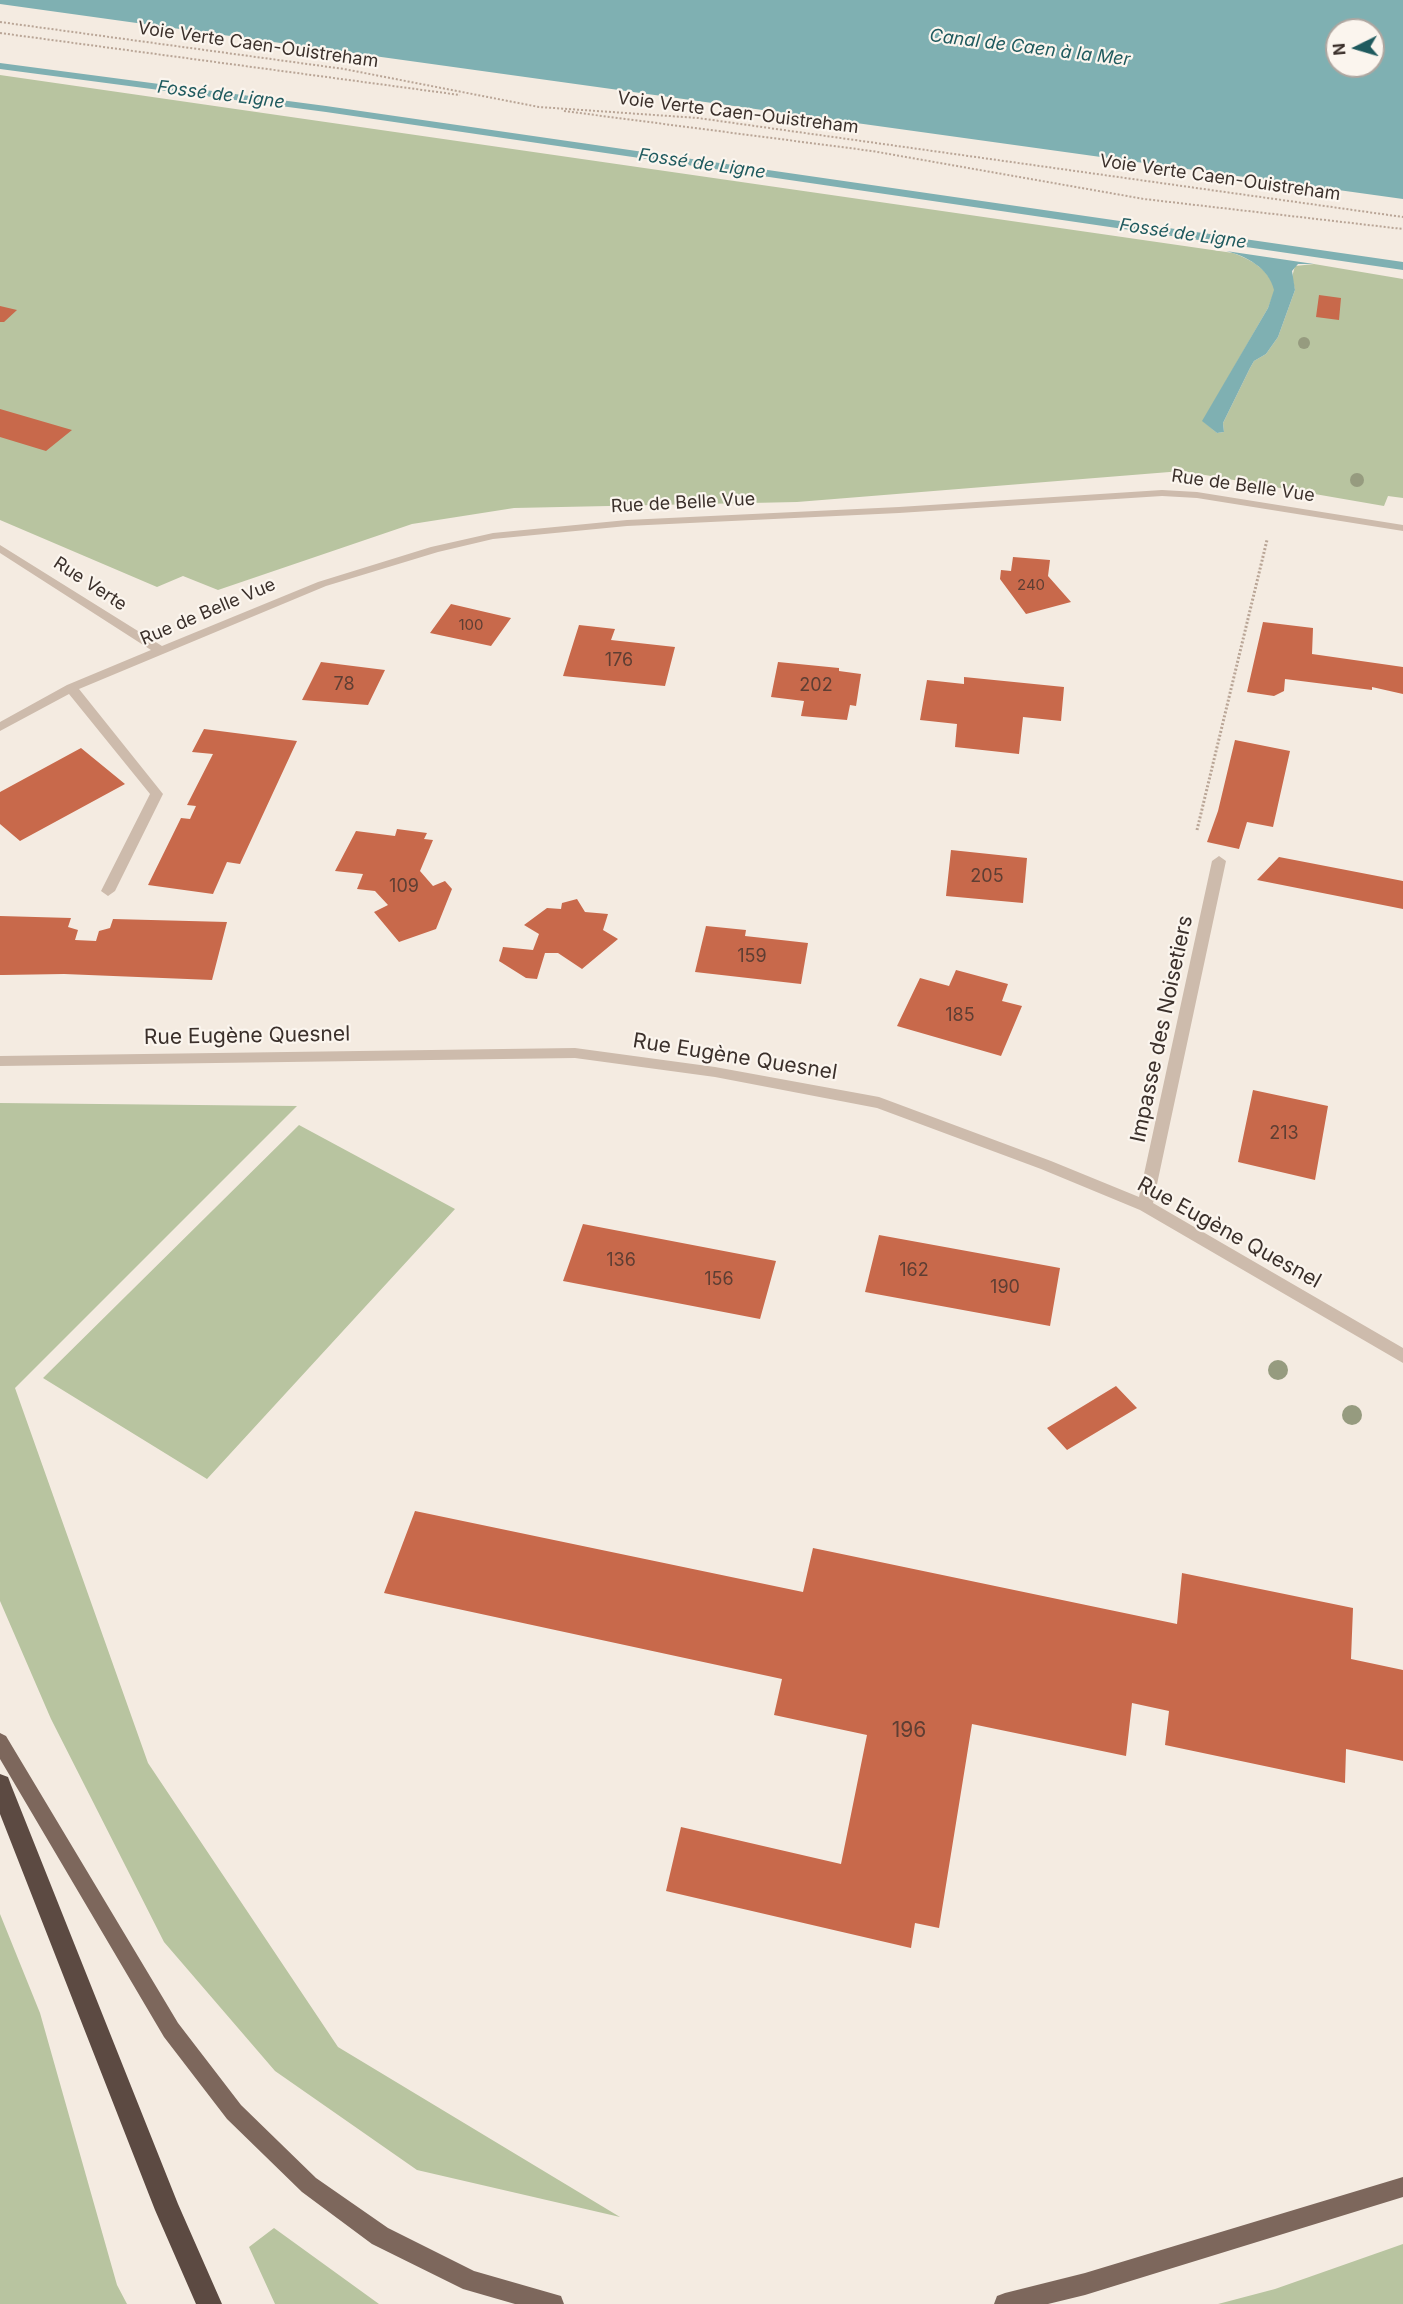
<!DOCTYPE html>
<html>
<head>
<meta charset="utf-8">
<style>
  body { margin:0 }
  #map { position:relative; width:1403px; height:2304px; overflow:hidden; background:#f4ebe1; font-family:Inter,sans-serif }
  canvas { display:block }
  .north { position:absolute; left:1325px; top:18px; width:60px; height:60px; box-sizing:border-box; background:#fbf5ee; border:2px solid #aea6a0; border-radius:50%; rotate:265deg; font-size:16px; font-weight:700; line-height:24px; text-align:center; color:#3b302b }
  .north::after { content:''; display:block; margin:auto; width:21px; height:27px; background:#1f5a5e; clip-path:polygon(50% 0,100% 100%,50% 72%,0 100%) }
</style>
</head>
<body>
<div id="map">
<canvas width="1403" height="2304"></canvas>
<div class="north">N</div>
</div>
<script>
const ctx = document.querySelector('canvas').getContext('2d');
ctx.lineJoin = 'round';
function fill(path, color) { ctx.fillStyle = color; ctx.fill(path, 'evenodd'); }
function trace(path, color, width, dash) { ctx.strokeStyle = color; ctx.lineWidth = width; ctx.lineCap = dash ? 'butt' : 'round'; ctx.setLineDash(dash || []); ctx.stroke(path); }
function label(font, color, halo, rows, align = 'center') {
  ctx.font = font + ' Inter,sans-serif'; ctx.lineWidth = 4.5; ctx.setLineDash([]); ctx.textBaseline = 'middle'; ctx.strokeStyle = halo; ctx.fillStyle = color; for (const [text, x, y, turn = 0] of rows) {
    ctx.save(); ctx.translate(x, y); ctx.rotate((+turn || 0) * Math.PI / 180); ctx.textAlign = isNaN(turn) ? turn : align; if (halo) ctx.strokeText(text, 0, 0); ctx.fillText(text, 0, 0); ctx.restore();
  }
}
fill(new Path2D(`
  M 0,75 L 1233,253 C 1250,259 1270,270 1275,290 L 1268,308 L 1203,421 L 1217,433 L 1224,432 L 1223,423 L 1250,368 L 1254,361 L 1266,354 L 1278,337 L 1295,290 L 1292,277 L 1295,266 L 1314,264 L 1403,279 L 1403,498 L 1388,496 L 1384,506 L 1182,471 L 797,502 L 514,508 L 412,524 L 218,590 L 183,576 L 157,587 L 0,520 Z
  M 0,1103 L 297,1106 L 15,1388 L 148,1763 L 338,2047 L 620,2217 L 417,2170 L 275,2071 L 164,1942 L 51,1719 L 0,1601 Z
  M 299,1125 L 455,1209 L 207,1479 L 43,1378 Z
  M 0,1914 L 40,2013 L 117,2285 L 127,2304 L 0,2304 Z
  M 274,2228 L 379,2304 L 275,2304 L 249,2247 Z
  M 1403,2244 L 1403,2304 L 1218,2304 L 1275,2289 Z`), '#b8c4a0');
fill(new Path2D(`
  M 0,0 L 1403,0 L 1403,199 L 0,4 ZM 1337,30 L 1373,30 L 1373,66 L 1337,66 Z
  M 1226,251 L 1314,264 L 1298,264 L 1292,271 L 1295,290 L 1278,337 L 1266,354 L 1254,361 L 1250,368 L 1223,423 L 1224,432 L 1217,433 L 1202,421 L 1268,308 L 1274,290 C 1269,268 1246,256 1226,251 Z`), '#7fb0b2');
fill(new Path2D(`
  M 0,63 L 326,106 L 1403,262 L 1403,270 L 326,112 L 0,69 Z`), '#7fb0b2');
fill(new Path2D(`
  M 1319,295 L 1341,298 L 1339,320 L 1316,317 Z
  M 0,306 L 17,310 L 4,322 L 0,322 Z
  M 0,409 L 72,430 L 46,451 L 0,437 Z
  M 1013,557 L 1050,560 L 1048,576 L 1071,602 L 1026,614 L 1000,579 L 1001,570 L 1011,571 Z
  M 451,604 L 511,618 L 491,646 L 430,633 Z
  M 1263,622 L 1313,628 L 1312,654 L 1403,667 L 1403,694 L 1372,687 L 1372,690 L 1285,679 L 1284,691 L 1274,696 L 1247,692 Z
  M 579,625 L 615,629 L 611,640 L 675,647 L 665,686 L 563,676 Z
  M 321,662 L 385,670 L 368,705 L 302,700 Z
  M 778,662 L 839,668 L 839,671 L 861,674 L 856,706 L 850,705 L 847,720 L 801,716 L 804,701 L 771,697 Z
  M 964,677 L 1064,687 L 1061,721 L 1023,717 L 1019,754 L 955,747 L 957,724 L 920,720 L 927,680 L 964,684 Z
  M 204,729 L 297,741 L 240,864 L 227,862 L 213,894 L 148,885 L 181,818 L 190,819 L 196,806 L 187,805 L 213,754 L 192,752 Z
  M 1235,740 L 1290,751 L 1273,827 L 1247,822 L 1239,849 L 1207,842 L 1218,811 Z
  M 81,748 L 125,784 L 20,841 L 0,824 L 0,792 Z
  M 397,829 L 427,833 L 424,839 L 433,840 L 420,871 L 433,886 L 445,881 L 452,889 L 436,929 L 399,942 L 374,912 L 388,905 L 375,891 L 357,889 L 363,874 L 335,871 L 356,831 L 395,836 Z
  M 951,850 L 1027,858 L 1023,903 L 946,896 Z
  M 1279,857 L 1403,881 L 1403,909 L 1257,880 Z
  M 577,899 L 585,912 L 608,914 L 603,930 L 618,939 L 582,969 L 558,953 L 545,953 L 537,979 L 526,978 L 499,961 L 503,947 L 533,950 L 539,934 L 524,925 L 547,908 L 561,909 L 562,903 Z
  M 0,916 L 71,918 L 68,927 L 78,930 L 75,940 L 96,941 L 99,931 L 110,928 L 113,919 L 227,922 L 212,980 L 64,974 L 3,975 L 0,975 Z
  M 706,926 L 746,930 L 745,936 L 808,943 L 801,984 L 695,972 Z
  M 956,970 L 1008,984 L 1002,1001 L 1022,1006 L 1001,1056 L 897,1026 L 920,978 L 949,986 Z
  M 1253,1090 L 1328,1106 L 1315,1180 L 1238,1162 Z
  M 583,1224 L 776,1261 L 760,1319 L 563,1281 Z
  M 879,1235 L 1060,1268 L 1050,1326 L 865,1292 Z
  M 1116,1386 L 1137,1408 L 1067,1450 L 1047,1428 Z
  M 415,1511 L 803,1592 L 813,1548 L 1177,1624 L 1182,1573 L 1353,1608 L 1351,1659 L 1403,1670 L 1403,1761 L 1346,1749 L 1345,1783 L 1165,1745 L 1169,1711 L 1132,1703 L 1126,1756 L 972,1724 L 939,1928 L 915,1923 L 911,1948 L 666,1891 L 681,1827 L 841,1864 L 867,1735 L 774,1715 L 782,1679 L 384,1593 Z`), '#c8694b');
trace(new Path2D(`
  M 0,22 L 344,69 L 539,107 L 698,118 L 1403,217
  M 0,33 L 460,95
  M 564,111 L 872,151 L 1144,199 L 1403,229`), '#b9a596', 2, [2, 2]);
trace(new Path2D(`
  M 1197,830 L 1267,540`), '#b9a596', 3, [2, 2]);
fill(new Path2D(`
  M 1162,490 L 1197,492 L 1403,525 L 1403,531 L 1197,498 L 1162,496 L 899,513 L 627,526 L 493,539 L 438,552 L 326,586 L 79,689 L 163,794 L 115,891 L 108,896 L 101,891 L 150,794 L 69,694 L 0,731 L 0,722 L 67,685 L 151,650 L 0,553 L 0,545 L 162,646 L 318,582 L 431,547 L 493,533 L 627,520 L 899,507 Z
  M 1219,856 L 1226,861 L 1153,1203 L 1403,1348 L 1403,1363 L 1140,1210 L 1041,1169 L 877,1108 L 715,1077 L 575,1058 L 0,1066 L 0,1056 L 575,1048 L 715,1067 L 879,1097 L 1051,1161 L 1139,1197 L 1212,861 Z`), '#cdbbac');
fill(new Path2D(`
  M 0,1733 L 6,1736 L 178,2023 L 241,2105 L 316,2178 L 388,2228 L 474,2271 L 561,2296 L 564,2304 L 515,2304 L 463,2289 L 372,2244 L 302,2192 L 227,2119 L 164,2037 L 0,1759 Z
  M 1403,2177 L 1403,2197 L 1085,2295 L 1048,2304 L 994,2304 L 997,2296 L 1005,2293 L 1085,2273 Z`), '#7d675c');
fill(new Path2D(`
  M 0,1774 L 8,1777 L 11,1785 L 178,2204 L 222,2304 L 196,2304 L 155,2210 L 0,1814 Z`), '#5c4a42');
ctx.fillStyle = '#969b7f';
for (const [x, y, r] of [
  [1304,343,6],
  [1357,480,7],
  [1278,1370,10],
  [1352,1415,10]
]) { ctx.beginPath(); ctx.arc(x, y, r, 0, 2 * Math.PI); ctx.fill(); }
label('15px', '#5e3e33', null, [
  ["240",1031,585],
  ["100",471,625]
]);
label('18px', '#3b302b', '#fbf5ee', [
  ["Voie Verte Caen-Ouistreham",258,45,8],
  ["Voie Verte Caen-Ouistreham",738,113,7],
  ["Voie Verte Caen-Ouistreham",1220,178,8],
  ["Rue de Belle Vue",1243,486,8],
  ["Rue de Belle Vue",683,503,-3],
  ["Rue Verte",90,584,33],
  ["Rue de Belle Vue",208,612,-23]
]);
label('italic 18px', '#1f5a5e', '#fbf5ee', [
  ["Canal de Caen à la Mer",1030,48,7],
  ["Fossé de Ligne",221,95,7],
  ["Fossé de Ligne",702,164,8],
  ["Fossé de Ligne",1183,234,8]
]);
label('18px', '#5e3e33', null, [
  ["176",619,661],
  ["78",344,685],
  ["202",816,686],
  ["205",987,877],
  ["109",404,887],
  ["159",752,957],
  ["185",960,1016],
  ["213",1284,1134],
  ["136",621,1261],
  ["162",914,1271],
  ["156",719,1280],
  ["190",1005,1288]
]);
label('21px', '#3b302b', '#fbf5ee', [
  ["Impasse des Noisetiers",1162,1029,-78],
  ["Rue Eugène Quesnel",247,1036,-1],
  ["Rue Eugène Quesnel",735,1057,9],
  ["Rue Eugène Quesnel",1229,1233,29]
]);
label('21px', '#5e3e33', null, [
  ["196",909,1731]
]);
</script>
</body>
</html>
